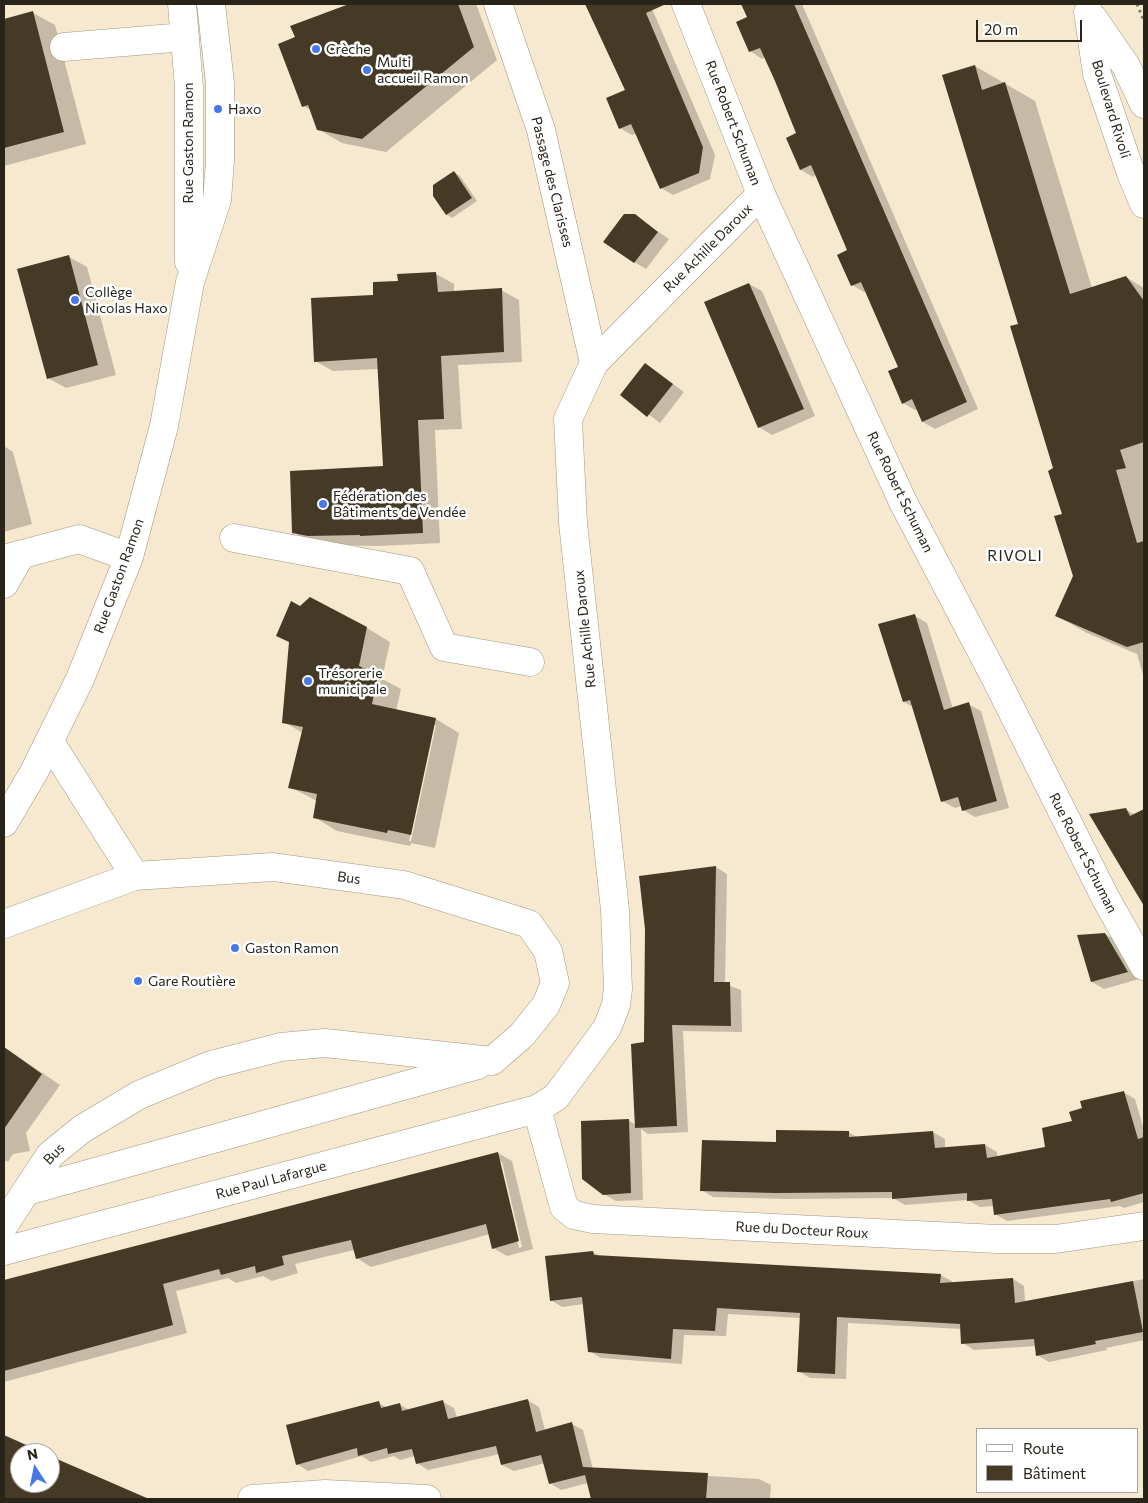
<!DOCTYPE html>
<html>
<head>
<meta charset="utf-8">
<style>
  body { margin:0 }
  #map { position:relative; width:1148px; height:1503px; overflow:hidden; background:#f6e9d0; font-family:Commissioner,sans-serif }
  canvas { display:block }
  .frame { position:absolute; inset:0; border:5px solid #28241a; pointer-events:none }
  .legend { position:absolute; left:976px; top:1428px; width:162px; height:65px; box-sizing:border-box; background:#fff; border:1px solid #a9a7a3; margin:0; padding:6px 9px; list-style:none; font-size:15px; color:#28241a }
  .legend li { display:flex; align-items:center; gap:10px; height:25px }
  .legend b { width:25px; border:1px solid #a9a7a3 }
  .north { position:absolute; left:10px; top:1443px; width:50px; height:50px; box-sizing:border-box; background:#fff; border:1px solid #a9a7a3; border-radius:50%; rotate:349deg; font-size:14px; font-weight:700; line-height:20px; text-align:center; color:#28241a }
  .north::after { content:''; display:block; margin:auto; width:18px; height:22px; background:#4778ea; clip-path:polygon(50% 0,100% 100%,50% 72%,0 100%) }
  .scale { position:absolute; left:976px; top:20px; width:106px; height:22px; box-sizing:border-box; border:2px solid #28241a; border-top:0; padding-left:6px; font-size:15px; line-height:18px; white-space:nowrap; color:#28241a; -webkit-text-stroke:4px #fff; paint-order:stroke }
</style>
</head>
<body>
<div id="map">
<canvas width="1148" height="1503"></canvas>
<div class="frame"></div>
<ul class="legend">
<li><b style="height:6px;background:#fff"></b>Route</li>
<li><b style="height:14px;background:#443a25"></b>Bâtiment</li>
</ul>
<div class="north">N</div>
<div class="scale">20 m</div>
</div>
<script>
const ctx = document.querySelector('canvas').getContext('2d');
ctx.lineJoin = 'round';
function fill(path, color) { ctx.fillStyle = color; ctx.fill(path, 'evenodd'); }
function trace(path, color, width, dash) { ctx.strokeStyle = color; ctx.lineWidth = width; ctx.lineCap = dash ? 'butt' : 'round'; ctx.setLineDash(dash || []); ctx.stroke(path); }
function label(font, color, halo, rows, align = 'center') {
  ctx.font = font + ' Commissioner,sans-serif'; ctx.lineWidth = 5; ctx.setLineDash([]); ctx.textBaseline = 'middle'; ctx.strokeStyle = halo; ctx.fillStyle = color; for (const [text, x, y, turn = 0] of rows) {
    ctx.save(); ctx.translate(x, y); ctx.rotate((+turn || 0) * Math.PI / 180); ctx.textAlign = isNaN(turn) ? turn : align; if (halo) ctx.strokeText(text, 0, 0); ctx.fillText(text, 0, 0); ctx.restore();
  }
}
fill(new Path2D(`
  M 352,4 L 476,4 L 497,60 L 386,152 L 342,143 L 318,129 L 311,110 L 303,106 L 297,38 L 292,26 Z
  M 588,4 L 650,4 L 715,155 L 710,179 L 673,195 L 661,188 L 637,133 L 632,135 L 620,128 L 626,90 L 602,36 L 599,34 Z
  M 742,4 L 802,4 L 978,409 L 935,429 L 923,422 L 918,409 L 915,410 L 903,403 L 900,368 L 866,291 L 864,292 L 852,285 L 848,250 L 816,175 L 813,177 L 801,170 L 798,134 L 765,57 L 762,59 L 750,51 L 748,18 Z
  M 33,13 L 55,25 L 86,144 L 4,166 L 4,20 Z
  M 975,66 L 1035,101 L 1092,288 L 1126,277 L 1144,288 L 1144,678 L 1137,654 L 1087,633 L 1057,616 L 1074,576 L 1055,469 L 1019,325 Z
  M 454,172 L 460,176 L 477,201 L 452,218 L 446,214 Z
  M 635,216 L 669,239 L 646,269 L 634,262 Z
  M 69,257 L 87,267 L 116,375 L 66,388 L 48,378 Z
  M 436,274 L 454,284 L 454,292 L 501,290 L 519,300 L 522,362 L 458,365 L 462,429 L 435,430 L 440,543 L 379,546 L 327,545 L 312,543 L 294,532 L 384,468 L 379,369 L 333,371 L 315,361 L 374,296 L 399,282 Z
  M 749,284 L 762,291 L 815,416 L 772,435 L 759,427 L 706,303 Z
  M 646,364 L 684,392 L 660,423 L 622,394 Z
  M 4,446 L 13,452 L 32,524 L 4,532 Z
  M 300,607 L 367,628 L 390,642 L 382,679 L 401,689 L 396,711 L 436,719 L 459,733 L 435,848 L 411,843 L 410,846 L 337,831 L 314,817 L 317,801 L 290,787 L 303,733 L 284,722 ZM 433,725 L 436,725 L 411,841 L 409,841 Z
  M 915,616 L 927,623 L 953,709 L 968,704 L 981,711 L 1009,808 L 975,817 L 963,810 L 962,806 L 955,808 L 942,801 L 913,707 L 904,702 Z
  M 1125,809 L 1135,815 L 1144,810 L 1144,887 L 1142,888 Z
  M 716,867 L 727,874 L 725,984 L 741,990 L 742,1032 L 683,1031 L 688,1132 L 648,1134 L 641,1129 L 643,1200 L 616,1201 L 604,1194 L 628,1120 L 636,1125 L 645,1043 Z
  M 1105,934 L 1117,941 L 1139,979 L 1104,989 L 1092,982 Z
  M 4,1047 L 60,1085 L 26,1133 L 30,1151 L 13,1154 L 8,1162 L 4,1160 Z
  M 1123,1092 L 1135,1099 L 1144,1130 L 1144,1202 L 1124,1208 L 1120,1206 L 1007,1221 L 995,1214 L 994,1206 L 980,1207 L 968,1200 L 905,1205 L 893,1198 L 788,1199 L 713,1197 L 702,1190 L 778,1143 L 848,1132 L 857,1137 L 933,1132 L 945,1139 L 945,1148 L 985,1145 L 997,1152 L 997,1158 L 1047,1148 L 1074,1122 Z
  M 498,1153 L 512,1161 L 533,1249 L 507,1256 L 493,1248 L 490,1234 L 371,1267 L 357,1258 L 354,1250 L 295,1264 L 298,1273 L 272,1281 L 263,1276 L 236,1283 L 228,1278 L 176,1291 L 187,1333 L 4,1382 L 4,1281 ZM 499,1162 L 502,1162 L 522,1247 L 519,1248 Z
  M 593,1252 L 601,1257 L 940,1275 L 952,1281 L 952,1284 L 1013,1279 L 1024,1286 L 1025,1302 L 1144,1279 L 1144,1340 L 1106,1348 L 1107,1350 L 1049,1362 L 1037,1355 L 1036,1346 L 974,1350 L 963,1343 L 961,1329 L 848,1323 L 846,1379 L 810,1378 L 798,1371 L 801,1318 L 728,1314 L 726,1336 L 684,1335 L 682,1364 L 601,1358 L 589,1351 L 584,1304 L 562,1307 L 551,1300 Z
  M 527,1400 L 539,1407 L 545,1430 L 572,1424 L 583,1430 L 593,1469 L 759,1479 L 771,1485 L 770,1499 L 592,1499 L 588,1483 L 561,1490 L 550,1483 L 545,1463 L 514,1471 L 502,1465 L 500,1454 L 428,1470 L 417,1463 L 415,1456 L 400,1460 L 394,1456 L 371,1462 L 362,1456 L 308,1471 L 297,1464 L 379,1403 L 387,1408 L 400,1405 L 410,1410 L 443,1402 L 454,1408 L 457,1418 Z
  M 4,1437 L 41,1453 L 20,1453 L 20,1483 L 50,1483 L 50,1457 L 146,1499 L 4,1499 Z`), '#0003');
fill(new Path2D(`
  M 349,4 L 458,4 L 474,47 L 362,139 L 317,130 L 308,105 L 302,107 L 278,44 L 295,37 L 290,26 Z
  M 585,4 L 666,4 L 646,13 L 703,147 L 699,173 L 660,189 L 631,124 L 619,129 L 606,98 L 625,90 Z
  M 741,4 L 794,4 L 967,402 L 922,422 L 912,399 L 902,404 L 888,371 L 898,367 L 861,282 L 851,286 L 837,255 L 847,250 L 811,165 L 800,170 L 786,138 L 796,133 L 775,81 L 760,48 L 749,52 L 736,22 L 747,17 Z
  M 33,11 L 64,132 L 4,148 L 4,19 Z
  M 975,65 L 982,90 L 1005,82 L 1070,294 L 1126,276 L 1144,301 L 1144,442 L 1120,450 L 1126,468 L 1116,470 L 1137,543 L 1144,541 L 1144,642 L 1127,647 L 1055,616 L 1073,576 L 1054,516 L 1062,514 L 1048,471 L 1053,468 L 1010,326 L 1018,324 L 942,75 Z
  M 454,171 L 472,198 L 446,215 L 433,196 L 433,185 Z
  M 624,214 L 635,214 L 658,232 L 634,263 L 603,242 Z
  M 69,255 L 98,365 L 47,379 L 17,269 Z
  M 436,272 L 438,292 L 502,288 L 504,352 L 441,356 L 444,419 L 418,420 L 423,533 L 360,536 L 360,535 L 308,536 L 292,533 L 290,471 L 383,466 L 377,358 L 314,362 L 311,298 L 373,295 L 373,282 L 398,281 L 397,274 Z
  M 749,283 L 804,409 L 758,428 L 704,302 Z
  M 645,363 L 673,384 L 647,417 L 620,395 Z
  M 310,597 L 367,627 L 359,666 L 378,675 L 372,704 L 436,718 L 411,835 L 388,830 L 387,833 L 313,818 L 317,794 L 288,788 L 303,727 L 282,723 L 289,642 L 276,636 L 291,601 L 300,606 Z
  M 915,614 L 944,710 L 969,702 L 997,801 L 962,811 L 958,797 L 941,802 L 910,700 L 903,702 L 878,624 Z
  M 1126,808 L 1130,816 L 1144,809 L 1144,906 L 1089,814 Z
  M 716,866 L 714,982 L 730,982 L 731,1026 L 672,1025 L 677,1126 L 635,1128 L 631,1044 L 644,1042 L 645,929 L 639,876 Z
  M 1105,933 L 1128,972 L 1091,982 L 1077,935 Z
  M 4,1047 L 42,1074 L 4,1129 Z
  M 1124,1091 L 1138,1139 L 1144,1137 L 1144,1193 L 1111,1202 L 1110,1199 L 994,1215 L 992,1199 L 967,1201 L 967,1193 L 892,1199 L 892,1192 L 775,1193 L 700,1191 L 702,1140 L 776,1142 L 776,1130 L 849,1131 L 849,1137 L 933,1131 L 935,1148 L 985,1144 L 987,1158 L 1045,1147 L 1042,1128 L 1072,1121 L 1069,1112 L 1082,1108 L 1080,1101 Z
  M 629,1119 L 631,1193 L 603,1195 L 582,1179 L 581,1121 Z
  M 498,1152 L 519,1241 L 492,1249 L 486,1224 L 356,1259 L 351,1240 L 282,1256 L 284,1265 L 256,1273 L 255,1266 L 221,1275 L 219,1269 L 163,1284 L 173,1325 L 4,1371 L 4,1280 Z
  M 593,1251 L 594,1255 L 941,1274 L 940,1283 L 1013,1278 L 1015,1303 L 1133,1281 L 1143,1332 L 1095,1341 L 1096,1344 L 1036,1356 L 1034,1339 L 961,1344 L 960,1324 L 837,1317 L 835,1374 L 797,1372 L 800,1313 L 717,1308 L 715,1331 L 673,1329 L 671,1359 L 588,1352 L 582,1297 L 550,1301 L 545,1256 Z
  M 528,1399 L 536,1432 L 572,1422 L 583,1467 L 708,1473 L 706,1499 L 591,1499 L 585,1475 L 549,1484 L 541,1455 L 501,1465 L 496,1446 L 416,1464 L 412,1449 L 388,1454 L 387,1448 L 358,1456 L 357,1448 L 296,1465 L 286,1425 L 379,1401 L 381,1408 L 400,1403 L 402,1411 L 443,1400 L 448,1419 Z
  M 4,1435 L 44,1453 L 20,1453 L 20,1483 L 50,1483 L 50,1456 L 149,1499 L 4,1499 Z`), '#443a25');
const minor = new Path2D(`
  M 182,4 L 189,87 L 189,262
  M 498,4 L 541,130 L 594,363
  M 686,4 L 761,194 L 903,502 L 996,679 L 1106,899 L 1144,966
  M 1088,12 L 1097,74 L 1131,173 L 1144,204
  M 1093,18 L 1126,66 L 1144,104
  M 64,47 L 185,37
  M 234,538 L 410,571 L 444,647 L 530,662
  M 4,559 L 79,539 L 129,557
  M 4,584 L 21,554
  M 50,742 L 135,876
  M 4,823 L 34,772 L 80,679 L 129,557 L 164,426 L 190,282 L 217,200 L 220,161 L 220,83 L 211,4
  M 4,924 L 135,876 L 273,867 L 404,885 L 529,924 L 548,951 L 555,983 L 546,1005 L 522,1035 L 492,1061 L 325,1043 L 281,1047 L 211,1065 L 139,1095 L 82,1129 L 50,1155 L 4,1225
  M 537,1109 L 564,1207 L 574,1215 L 593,1219 L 997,1239 L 1056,1239 L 1144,1226
  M 27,1191 L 478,1065
  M 4,1251 L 537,1109 L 556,1097 L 607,1028 L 616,1005 L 618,989 L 615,910 L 573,523 L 568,419 L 594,363 L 761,194
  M 252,1499 L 325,1494 L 427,1499`);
trace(minor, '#a2967f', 29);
trace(new Path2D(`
  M 1137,4 L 1144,21`), '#857d6c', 3, [2.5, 4]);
trace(minor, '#fff', 28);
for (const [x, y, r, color] of [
  [316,49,5,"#4778ea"],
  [367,70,5,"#4778ea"],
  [218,109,5,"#4778ea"],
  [75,300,5,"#4778ea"],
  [323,504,5,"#4778ea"],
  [308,681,5,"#4778ea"],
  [235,948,5,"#4778ea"],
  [138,981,5,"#4778ea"]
]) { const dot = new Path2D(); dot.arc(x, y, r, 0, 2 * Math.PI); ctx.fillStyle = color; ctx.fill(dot); trace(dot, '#fff', 2); }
label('14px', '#28241a', '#fff', [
  ["Crèche",326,49],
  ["Multi",377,62],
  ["accueil Ramon",377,78],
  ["Haxo",228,109],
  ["Collège",85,292],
  ["Nicolas Haxo",85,308],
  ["Fédération des",333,496],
  ["Bâtiments de Vendée",333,512],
  ["Trésorerie",318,673],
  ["municipale",318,689],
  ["Gaston Ramon",245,948],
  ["Gare Routière",148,981]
], 'left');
label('14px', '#28241a', '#fff', [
  ["Boulevard Rivoli",1111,109,73],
  ["Rue Robert Schuman",733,123,69],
  ["Rue Gaston Ramon",188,143,-90],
  ["Passage des Clarisses",552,182,76],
  ["Rue Achille Daroux",708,248,-45],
  ["Rue Robert Schuman",900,492,64],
  ["Rue Gaston Ramon",119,576,-70],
  ["Rue Achille Daroux",585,629,-96],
  ["Rue Robert Schuman",1083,853,63],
  ["Bus",349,878,8],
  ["Bus",54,1154,-46],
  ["Rue Paul Lafargue",271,1180,-15],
  ["Rue du Docteur Roux",802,1230,3]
]);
ctx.letterSpacing = '1px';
label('15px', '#28241a', '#fff', [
  ["RIVOLI",1015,556]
]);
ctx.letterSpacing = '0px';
</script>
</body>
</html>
